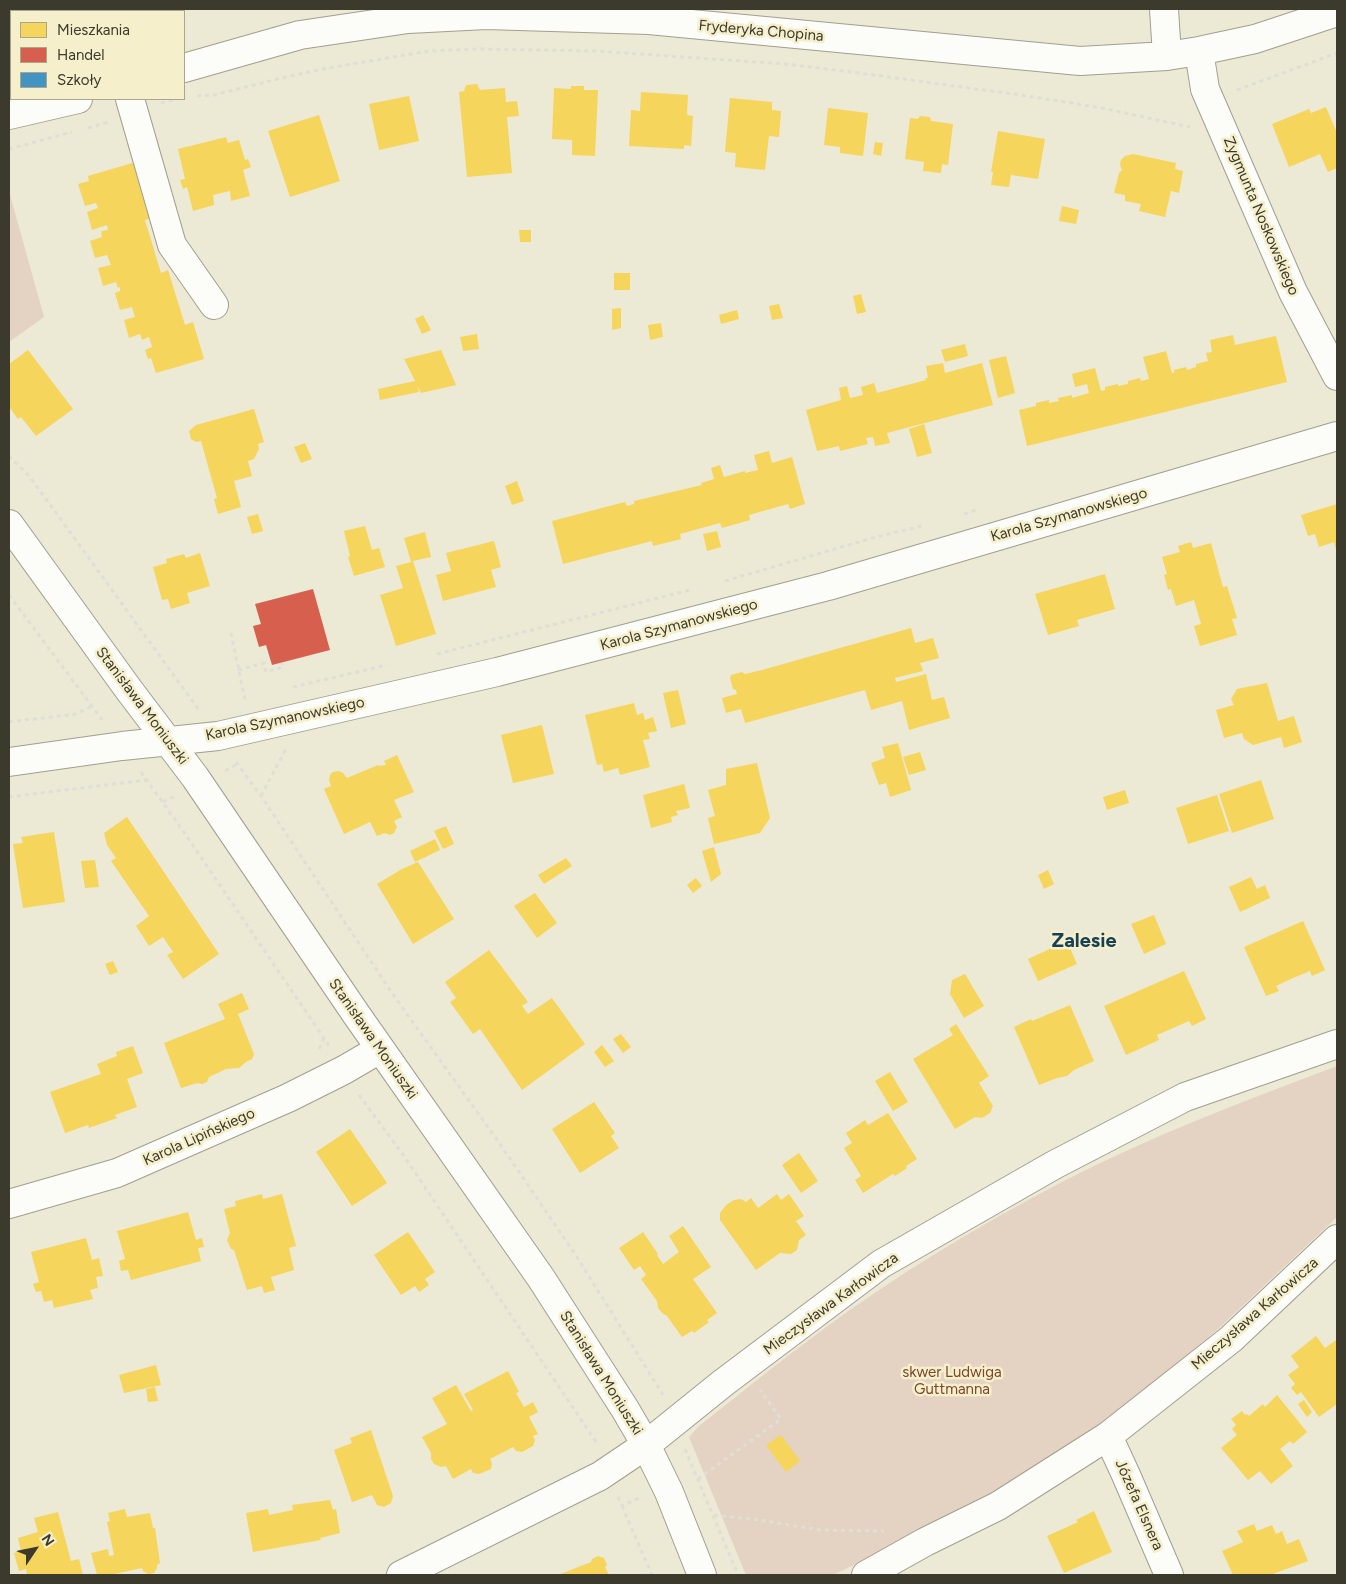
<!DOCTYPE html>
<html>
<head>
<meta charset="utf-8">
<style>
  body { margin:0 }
  #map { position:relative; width:1346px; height:1584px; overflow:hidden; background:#ece9d5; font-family:Figtree,sans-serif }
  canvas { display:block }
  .frame { position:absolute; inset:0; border:10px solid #3c3a2c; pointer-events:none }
  .legend { position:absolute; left:10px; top:10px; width:175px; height:90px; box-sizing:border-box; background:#f5efcc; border:1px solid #aba78c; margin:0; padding:6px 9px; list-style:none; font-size:15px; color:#3c3a2c }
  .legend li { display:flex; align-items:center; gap:10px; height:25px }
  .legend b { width:25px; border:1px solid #aba78c }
  .north { position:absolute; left:10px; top:1524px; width:50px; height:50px; -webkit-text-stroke:4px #f5efcc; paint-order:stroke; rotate:56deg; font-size:14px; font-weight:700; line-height:20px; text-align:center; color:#3c3a2c }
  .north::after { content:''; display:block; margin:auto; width:18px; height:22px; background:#3c3a2c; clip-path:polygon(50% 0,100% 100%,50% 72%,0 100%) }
</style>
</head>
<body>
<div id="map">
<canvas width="1346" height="1584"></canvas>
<div class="frame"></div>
<ul class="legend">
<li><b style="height:14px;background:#f6d55c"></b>Mieszkania</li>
<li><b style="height:14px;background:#d6604d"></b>Handel</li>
<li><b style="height:14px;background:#4393c3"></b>Szkoły</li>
</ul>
<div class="north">N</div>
</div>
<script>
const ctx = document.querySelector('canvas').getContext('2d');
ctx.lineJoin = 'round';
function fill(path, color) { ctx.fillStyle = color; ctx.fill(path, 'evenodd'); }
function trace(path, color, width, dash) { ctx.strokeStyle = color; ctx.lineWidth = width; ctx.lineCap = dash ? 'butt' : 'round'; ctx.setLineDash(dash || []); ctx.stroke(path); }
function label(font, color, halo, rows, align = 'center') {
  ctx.font = font + ' Figtree,sans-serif'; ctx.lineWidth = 5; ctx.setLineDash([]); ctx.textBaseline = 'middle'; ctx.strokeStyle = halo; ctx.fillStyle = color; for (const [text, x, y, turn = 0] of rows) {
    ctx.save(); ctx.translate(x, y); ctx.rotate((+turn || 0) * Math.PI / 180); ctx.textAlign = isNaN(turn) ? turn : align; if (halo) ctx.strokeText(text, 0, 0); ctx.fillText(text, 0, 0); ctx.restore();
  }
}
fill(new Path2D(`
  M 9,191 L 44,317 L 9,342 Z
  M 1337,1066 L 1337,1217 L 1218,1329 L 1129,1404 L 1001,1489 L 932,1527 L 833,1575 L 746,1575 L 689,1437 L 699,1426 C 740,1394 780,1361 821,1331 C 896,1275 980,1225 1062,1182 C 1151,1136 1244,1101 1337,1066 Z`), '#e4d2c2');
fill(new Path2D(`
  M 477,84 L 480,90 L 505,88 L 506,102 L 517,101 L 519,116 L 507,117 L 512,173 L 467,177 L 459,92 L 464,91 L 466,85 Z
  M 571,86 L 584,86 L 584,90 L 598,90 L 595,156 L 572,155 L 572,140 L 552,139 L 554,88 L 571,89 Z
  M 641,92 L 688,95 L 687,115 L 693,116 L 691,146 L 684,145 L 684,149 L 629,146 L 631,110 L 640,111 Z
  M 409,96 L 419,141 L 379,150 L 369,104 Z
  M 730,98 L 772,102 L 772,110 L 781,111 L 779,137 L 769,136 L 765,170 L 735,167 L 736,153 L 725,152 Z
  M 1326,107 L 1337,133 L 1337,168 L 1328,172 L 1320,154 L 1289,167 L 1272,124 L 1309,109 L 1311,113 Z
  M 828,108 L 868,113 L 863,156 L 840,153 L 840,147 L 824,145 Z
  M 319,115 L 340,181 L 290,197 L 268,131 Z
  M 920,116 L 930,117 L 931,121 L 953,124 L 948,165 L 942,164 L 941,173 L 923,171 L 924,162 L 905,159 L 910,118 L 918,119 Z
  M 998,131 L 1045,139 L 1038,179 L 1011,175 L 1009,187 L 991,185 L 993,172 L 991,172 Z
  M 226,137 L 228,143 L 239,140 L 245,160 L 248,159 L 251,167 L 243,170 L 250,196 L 231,201 L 230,191 L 213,195 L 214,205 L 193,211 L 187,187 L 183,189 L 180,180 L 185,179 L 178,149 Z
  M 875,142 L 883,143 L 881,156 L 873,154 Z
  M 1133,154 L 1176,163 L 1175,169 L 1183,171 L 1179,193 L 1171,191 L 1165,217 L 1139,211 L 1141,204 L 1125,201 L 1125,195 L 1114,193 L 1119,173 L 1122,170 L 1120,165 L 1121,160 L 1125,156 Z
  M 136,162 L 153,218 L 145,220 L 161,273 L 168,270 L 185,325 L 193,322 L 204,359 L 156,373 L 151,358 L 148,359 L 145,350 L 152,347 L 149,337 L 142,340 L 140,334 L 129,338 L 124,320 L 135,317 L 132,307 L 120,310 L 115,293 L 120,291 L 120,287 L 118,288 L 116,282 L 103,286 L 98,268 L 111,265 L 107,255 L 95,258 L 90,241 L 102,237 L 101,231 L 108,230 L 107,225 L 92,230 L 87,212 L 98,208 L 96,203 L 85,206 L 78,184 L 89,181 L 88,176 Z
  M 1062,206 L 1079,210 L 1076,224 L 1059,221 Z
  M 519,230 L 531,230 L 531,242 L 520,242 Z
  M 614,273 L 630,273 L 630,290 L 614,290 Z
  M 861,294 L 866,312 L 857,314 L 853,296 Z
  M 779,304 L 783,318 L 772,320 L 769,306 Z
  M 621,308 L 621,328 L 612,330 L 612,309 Z
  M 737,310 L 739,319 L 721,324 L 719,315 Z
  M 423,315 L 431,330 L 422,334 L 415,319 Z
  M 661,323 L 663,337 L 650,340 L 648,325 Z
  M 477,334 L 479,349 L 463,351 L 460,337 Z
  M 1233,335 L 1235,345 L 1276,336 L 1287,382 L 1027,446 L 1019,410 L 1036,406 L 1036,403 L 1049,400 L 1049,403 L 1059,401 L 1058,398 L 1072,395 L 1072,398 L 1089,393 L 1087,384 L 1075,387 L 1072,374 L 1095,368 L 1101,391 L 1105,390 L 1105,387 L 1118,384 L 1118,386 L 1128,384 L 1128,381 L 1140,378 L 1141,381 L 1149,379 L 1143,357 L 1155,354 L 1166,351 L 1172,373 L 1174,373 L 1174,370 L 1186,367 L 1187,370 L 1196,367 L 1196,364 L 1208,361 L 1206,353 L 1212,352 L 1210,340 Z
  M 965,344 L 968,356 L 945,362 L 941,350 Z
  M 28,350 L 73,409 L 36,436 L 21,417 L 18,419 L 9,407 L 9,364 Z
  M 441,350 L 456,385 L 421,393 L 417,386 L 419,392 L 380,400 L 378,389 L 415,381 L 404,359 Z
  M 1006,356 L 1015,393 L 998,398 L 989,360 Z
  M 943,363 L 945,373 L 982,363 L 993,405 L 887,433 L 890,443 L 875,446 L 873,437 L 866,438 L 868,444 L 840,451 L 839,446 L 817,451 L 806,410 L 841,400 L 839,388 L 847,386 L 850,398 L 863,395 L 861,387 L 874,383 L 877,393 L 926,380 L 925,378 L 928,378 L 926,366 Z
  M 254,409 L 264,442 L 258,444 L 259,449 L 254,459 L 248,461 L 252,476 L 234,481 L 241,507 L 218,514 L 214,499 L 217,498 L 201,441 L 196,442 L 191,439 L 189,431 L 196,425 Z
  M 924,424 L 932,453 L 917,457 L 909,429 Z
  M 305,443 L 312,459 L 301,463 L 294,447 Z
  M 769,451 L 772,463 L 792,457 L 805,504 L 790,509 L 788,504 L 749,515 L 750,520 L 722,528 L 720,523 L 680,534 L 681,539 L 653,546 L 652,541 L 563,564 L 552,521 L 625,502 L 627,506 L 634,504 L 634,501 L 702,485 L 701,483 L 714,479 L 711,468 L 720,465 L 724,477 L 745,471 L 745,473 L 758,470 L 754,455 Z
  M 517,481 L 524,501 L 512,505 L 505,486 Z
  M 1337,504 L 1337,553 L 1334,542 L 1319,547 L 1315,534 L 1308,536 L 1301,515 Z
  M 258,514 L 263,531 L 252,534 L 247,517 Z
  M 365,526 L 372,550 L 379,548 L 385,567 L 354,576 L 348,557 L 350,556 L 344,531 Z
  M 717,531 L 721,547 L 707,551 L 703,534 Z
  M 425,532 L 431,557 L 413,561 L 436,634 L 396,646 L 380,595 L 403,588 L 396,566 L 411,562 L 404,538 Z
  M 494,541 L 501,567 L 491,570 L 496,587 L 443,601 L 436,575 L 451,571 L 446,553 Z
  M 1191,542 L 1193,548 L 1211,543 L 1223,587 L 1227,586 L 1237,618 L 1232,619 L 1237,635 L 1200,646 L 1194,626 L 1201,624 L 1194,600 L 1176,606 L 1171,589 L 1168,590 L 1164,575 L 1167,574 L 1162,557 L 1180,552 L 1178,546 Z
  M 200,553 L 210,586 L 187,593 L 190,603 L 171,609 L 168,599 L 162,600 L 153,567 L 167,563 L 166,559 L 184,554 L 186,558 Z
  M 1105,574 L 1115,609 L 1077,620 L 1079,626 L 1048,635 L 1035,594 Z
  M 911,628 L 915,643 L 933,638 L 939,658 L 920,663 L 923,671 L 895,678 L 896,682 L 926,674 L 932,700 L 944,697 L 950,718 L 909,730 L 902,701 L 871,710 L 865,690 L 745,723 L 741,709 L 726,713 L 722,698 L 737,694 L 736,690 L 733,689 L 730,678 L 731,675 L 742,672 L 745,674 L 762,670 Z
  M 1267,683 L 1278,721 L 1294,716 L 1302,742 L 1284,748 L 1281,737 L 1253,745 L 1244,739 L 1242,733 L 1224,738 L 1216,710 L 1234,705 L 1231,699 L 1237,689 Z
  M 678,690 L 686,724 L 671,728 L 663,693 Z
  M 634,703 L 637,715 L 643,713 L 645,720 L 653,717 L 657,731 L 648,733 L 650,739 L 643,740 L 650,767 L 620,775 L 618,768 L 604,772 L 602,764 L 597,765 L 585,715 Z
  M 542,725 L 554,774 L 513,783 L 501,735 Z
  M 898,743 L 911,790 L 890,797 L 886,783 L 879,785 L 871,763 L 885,758 L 882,747 Z
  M 920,752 L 926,770 L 909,775 L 903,757 Z
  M 397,755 L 414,792 L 394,800 L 402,817 L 394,821 L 397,827 L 394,833 L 390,835 L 385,833 L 377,836 L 370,822 L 344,834 L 324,789 L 331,786 L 329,780 L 330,775 L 333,772 L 339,771 L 343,773 L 347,778 L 378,765 L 379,766 L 386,765 L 384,761 Z
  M 757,763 L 770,818 L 760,833 L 714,844 L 708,818 L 715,816 L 708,790 L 726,785 L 726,769 Z
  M 1261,780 L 1274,819 L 1232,833 L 1219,794 Z
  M 684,784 L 690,808 L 676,811 L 678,815 L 671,817 L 672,822 L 651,828 L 643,795 Z
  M 1125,790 L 1129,803 L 1107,810 L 1103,797 Z
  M 1217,795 L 1229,831 L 1188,844 L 1176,808 Z
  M 127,817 L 219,954 L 183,979 L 167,955 L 173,952 L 163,937 L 149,946 L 136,926 L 149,916 L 111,861 L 116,858 L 107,845 L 104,833 Z
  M 446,826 L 454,844 L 443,849 L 434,831 Z
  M 54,832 L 65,902 L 23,908 L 13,844 L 23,843 L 21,837 Z
  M 435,839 L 440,850 L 415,862 L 410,851 Z
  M 714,847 L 721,874 L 711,882 L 702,851 Z
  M 566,858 L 572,866 L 544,884 L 538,875 Z
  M 95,860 L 99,887 L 85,888 L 81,861 Z
  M 418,862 L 454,919 L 413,944 L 377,884 L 402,869 Z
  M 1048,870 L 1054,884 L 1044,889 L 1038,875 Z
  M 1251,877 L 1257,889 L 1265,885 L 1270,898 L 1240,912 L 1229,887 Z
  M 696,878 L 702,886 L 693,893 L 687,885 Z
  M 535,893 L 557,923 L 537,938 L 514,906 Z
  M 1154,915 L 1166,944 L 1144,954 L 1131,924 Z
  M 1303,921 L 1325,970 L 1312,976 L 1310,971 L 1293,978 L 1276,986 L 1279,991 L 1266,996 L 1244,947 Z
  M 1067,941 L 1077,964 L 1038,981 L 1028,959 Z
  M 489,950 L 528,1002 L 522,1006 L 528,1014 L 552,998 L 585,1044 L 522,1090 L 480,1029 L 473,1034 L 450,1002 L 456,998 L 445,982 Z
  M 113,961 L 118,972 L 110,975 L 105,964 Z
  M 1184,971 L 1206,1019 L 1192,1026 L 1189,1021 L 1157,1035 L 1159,1040 L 1126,1055 L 1104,1006 Z
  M 965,974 L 984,1006 L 964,1018 L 950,994 L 952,980 Z
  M 242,993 L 249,1009 L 238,1014 L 254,1054 L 252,1059 L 246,1062 L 239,1068 L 226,1069 L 209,1077 L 207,1082 L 202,1084 L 197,1083 L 181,1088 L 164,1043 L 225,1019 L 218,1004 Z
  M 1070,1005 L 1094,1061 L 1074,1070 L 1067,1076 L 1057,1078 L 1039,1085 L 1014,1027 L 1031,1019 L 1032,1021 Z
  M 956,1024 L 989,1076 L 979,1083 L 993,1106 L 990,1113 L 982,1118 L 975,1117 L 955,1129 L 913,1059 L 953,1035 L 949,1029 Z
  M 621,1034 L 631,1047 L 623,1053 L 613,1039 Z
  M 602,1045 L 614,1061 L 605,1067 L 594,1052 Z
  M 133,1046 L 143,1073 L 127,1079 L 137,1107 L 115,1115 L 117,1118 L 89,1128 L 88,1125 L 65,1133 L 50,1092 L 101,1074 L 97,1064 L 117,1056 L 116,1052 Z
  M 890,1072 L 908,1102 L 893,1111 L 875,1081 Z
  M 594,1102 L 615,1133 L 611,1136 L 619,1148 L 580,1173 L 552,1129 Z
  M 888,1113 L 917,1159 L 906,1166 L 907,1168 L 895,1176 L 893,1174 L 863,1193 L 855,1180 L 861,1176 L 844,1148 L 852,1143 L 846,1133 L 865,1120 L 868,1125 Z
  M 350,1129 L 387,1183 L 352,1206 L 316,1152 Z
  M 799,1153 L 818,1181 L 801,1193 L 782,1165 Z
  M 262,1194 L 263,1199 L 282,1194 L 296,1246 L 289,1248 L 294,1270 L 271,1277 L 275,1290 L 264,1293 L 262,1286 L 247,1290 L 234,1250 L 231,1249 L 227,1240 L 230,1233 L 224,1209 L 236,1206 L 235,1201 Z
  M 777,1194 L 781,1200 L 789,1194 L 804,1216 L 796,1221 L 806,1235 L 799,1240 L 797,1250 L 791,1254 L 780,1253 L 756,1270 L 720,1220 L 720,1213 L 726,1205 L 734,1200 L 741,1199 L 746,1202 L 751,1198 L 758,1208 Z
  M 188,1212 L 196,1240 L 202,1238 L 204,1247 L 198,1248 L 201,1261 L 131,1280 L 128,1270 L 121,1271 L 119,1261 L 125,1259 L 117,1231 Z
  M 683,1226 L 711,1267 L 693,1279 L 717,1313 L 707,1320 L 709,1322 L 694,1333 L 692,1331 L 682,1337 L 667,1316 L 662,1313 L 658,1308 L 657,1301 L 641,1279 L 646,1275 L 640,1266 L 634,1270 L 619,1248 L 643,1232 L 658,1254 L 657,1255 L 663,1264 L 679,1252 L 669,1236 Z
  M 408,1232 L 435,1272 L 425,1279 L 429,1285 L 419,1292 L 415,1286 L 401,1295 L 374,1255 Z
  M 86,1238 L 92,1260 L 99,1258 L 103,1276 L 96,1277 L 98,1288 L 90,1290 L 93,1299 L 54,1308 L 52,1300 L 44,1302 L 41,1291 L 36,1292 L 33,1284 L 39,1282 L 31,1252 Z
  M 1316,1336 L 1325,1348 L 1336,1340 L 1337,1342 L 1337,1404 L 1319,1417 L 1301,1392 L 1297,1395 L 1291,1388 L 1295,1384 L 1288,1375 L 1299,1367 L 1291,1356 Z
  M 156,1365 L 161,1385 L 124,1393 L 119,1375 Z
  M 508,1371 L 519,1392 L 516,1393 L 524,1407 L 533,1402 L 538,1412 L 529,1417 L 538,1434 L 533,1436 L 535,1440 L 533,1446 L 522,1452 L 516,1451 L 513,1447 L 490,1459 L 492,1463 L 491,1469 L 479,1474 L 473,1473 L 471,1469 L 453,1479 L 446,1466 L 441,1467 L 434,1464 L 431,1459 L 431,1453 L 422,1437 L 447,1424 L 432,1398 L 456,1385 L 471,1411 L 473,1410 L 464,1394 Z
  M 155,1387 L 158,1401 L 148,1402 L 146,1389 Z
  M 1277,1395 L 1307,1432 L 1293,1444 L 1290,1441 L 1280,1449 L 1293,1466 L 1271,1484 L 1260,1471 L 1248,1480 L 1221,1448 L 1237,1435 L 1232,1429 L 1236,1425 L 1231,1419 L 1242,1411 L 1245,1415 L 1247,1414 L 1249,1416 L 1263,1404 L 1265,1407 Z
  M 1304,1400 L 1312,1412 L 1307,1417 L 1298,1404 Z
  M 371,1430 L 393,1496 L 391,1503 L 384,1507 L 377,1505 L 372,1495 L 352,1502 L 334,1450 L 352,1443 L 350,1438 Z
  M 781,1435 L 800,1461 L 786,1472 L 766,1445 Z
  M 330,1500 L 333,1510 L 336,1509 L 340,1533 L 320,1538 L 321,1540 L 253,1552 L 246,1513 L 268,1509 L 269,1515 L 293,1510 L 292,1505 Z
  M 125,1509 L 127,1517 L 150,1513 L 153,1528 L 155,1528 L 160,1563 L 157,1565 L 157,1568 L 154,1573 L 148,1574 L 143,1571 L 142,1568 L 110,1575 L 97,1575 L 91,1553 L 108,1549 L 109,1556 L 114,1555 L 107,1522 L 110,1521 L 108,1513 Z
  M 1094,1511 L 1112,1552 L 1064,1573 L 1047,1536 L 1078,1522 L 1076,1520 Z
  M 58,1512 L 71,1561 L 79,1559 L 83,1575 L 27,1575 L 26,1569 L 19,1571 L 14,1553 L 21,1551 L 18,1538 L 38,1532 L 34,1518 Z
  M 1254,1524 L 1257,1531 L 1272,1525 L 1276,1534 L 1282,1531 L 1287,1544 L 1299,1539 L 1308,1561 L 1270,1575 L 1263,1575 L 1262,1574 L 1258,1575 L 1233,1575 L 1222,1551 L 1243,1542 L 1237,1531 Z
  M 598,1556 L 604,1558 L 607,1565 L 605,1567 L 609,1575 L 558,1575 L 591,1562 L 592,1559 Z`), '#f6d55c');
fill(new Path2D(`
  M 313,589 L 330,650 L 272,665 L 266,645 L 259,647 L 253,626 L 261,624 L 255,604 Z`), '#d6604d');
fill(new Path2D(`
  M 65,9 L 110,9 L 103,11 L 65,11 Z`), '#4393c3');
const minor = new Path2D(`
  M 1164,9 L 1167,56
  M 1199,51 L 1205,89 L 1293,292 L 1337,376
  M 184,68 L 300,35 L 408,19 L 486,15 L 649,20 L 1080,61 L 1167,56 L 1199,51 L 1255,39 L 1337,12
  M 130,99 L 172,245 L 214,305
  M 9,115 L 78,99
  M 9,524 L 129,690 L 195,777 L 356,1014 L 541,1278 L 625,1409 L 646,1445 L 669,1492 L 702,1575
  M 9,762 L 122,746 L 218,736 L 497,672 L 828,586 L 1337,436
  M 9,1204 L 117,1173 L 288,1098 L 344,1070 L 380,1049
  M 1108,1436 L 1126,1475 L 1169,1575
  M 401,1575 L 600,1476 L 646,1445 L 723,1383 L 881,1264 L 1054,1165 L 1185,1097 L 1337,1044
  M 866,1575 L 925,1542 L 998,1506 L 1108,1436 L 1231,1339 L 1337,1239`);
trace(minor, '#a29f90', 30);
trace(new Path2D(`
  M 171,11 L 181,9
  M 1237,90 L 1337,53
  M 197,96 L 214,95 L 290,76 L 328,68 L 429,51 L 478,49 L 596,51 L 786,64 L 844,71 L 1021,95 L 1102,108 L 1190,127
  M 161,103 L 177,99
  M 88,128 L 108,122
  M 9,149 L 72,132
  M 9,456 L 30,477 L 199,710
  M 964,514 L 979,509
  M 725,581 L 876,537 L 922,526
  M 9,595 L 103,721
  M 231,633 L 245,700
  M 437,654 L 690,590
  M 238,670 L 264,663 L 266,672 L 283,667 L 282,663
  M 293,687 L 387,665
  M 9,722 L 76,714 L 92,706
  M 236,762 L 261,796 L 392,993 L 500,1144 L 575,1254 L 663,1395
  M 225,771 L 237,764
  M 141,772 L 181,828 L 330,1047
  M 261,796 L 286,749
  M 9,797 L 146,780
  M 163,802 L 175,796
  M 319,1049 L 324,1038
  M 359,1095 L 404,1156 L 598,1445
  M 685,1449 L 738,1575
  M 698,1479 L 781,1419 L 760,1390
  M 618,1497 L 622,1506 L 639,1498
  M 622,1506 L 652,1575
  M 714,1515 L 759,1520 L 820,1530 L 884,1531`), '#dfdfd8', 3, [4, 4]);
trace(minor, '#fcfcf9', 28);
label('15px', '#3c3a2c', '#f5efcc', [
  ["Fryderyka Chopina",761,31,5],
  ["Zygmunta Noskowskiego",1261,216,67],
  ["Karola Szymanowskiego",1069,515,-16],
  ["Karola Szymanowskiego",679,625,-15],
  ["Stanisława Moniuszki",142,706,53],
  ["Karola Szymanowskiego",285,719,-12],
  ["Stanisława Moniuszki",373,1039,55],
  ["Karola Lipińskiego",199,1137,-24],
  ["Mieczysława Karłowicza",831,1304,-36],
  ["Mieczysława Karłowicza",1255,1314,-41],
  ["Stanisława Moniuszki",601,1373,58],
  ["Józefa Elsnera",1139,1505,66]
]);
label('15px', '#7f462a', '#f5efcc', [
  ["skwer Ludwiga",952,1373],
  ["Guttmanna",952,1390]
]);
label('bold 20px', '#164157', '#f5efcc', [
  ["Zalesie",1084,941]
]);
</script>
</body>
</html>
